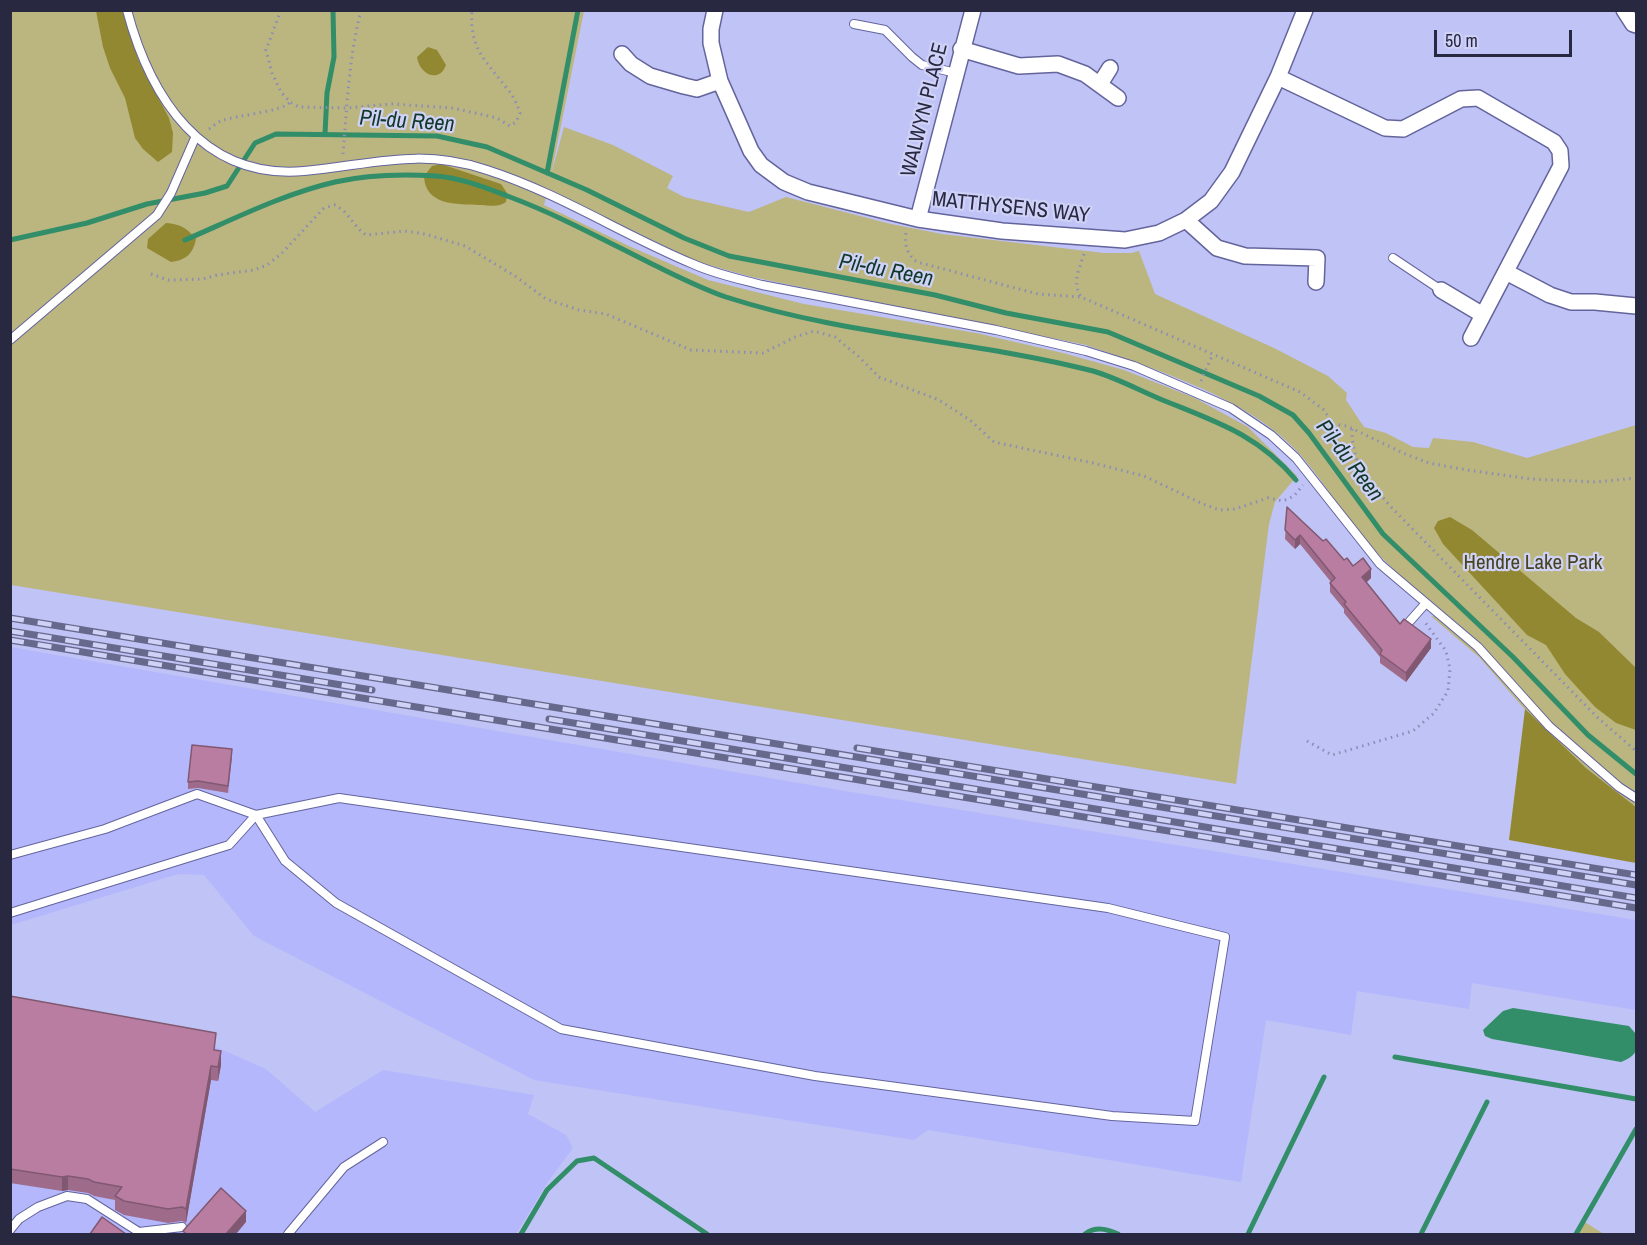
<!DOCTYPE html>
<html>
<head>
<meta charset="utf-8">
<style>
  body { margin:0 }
  #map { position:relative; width:1647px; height:1245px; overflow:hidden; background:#c0c3f5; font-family:"Archivo Narrow",sans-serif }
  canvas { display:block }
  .frame { position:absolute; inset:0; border:12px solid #282840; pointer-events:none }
  .scale { position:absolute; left:1434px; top:30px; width:138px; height:27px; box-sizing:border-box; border:3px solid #282840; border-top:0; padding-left:8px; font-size:18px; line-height:21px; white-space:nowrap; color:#282840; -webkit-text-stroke:4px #cfd1f7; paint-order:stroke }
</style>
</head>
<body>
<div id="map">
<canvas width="1647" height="1245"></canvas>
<div class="frame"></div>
<div class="scale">50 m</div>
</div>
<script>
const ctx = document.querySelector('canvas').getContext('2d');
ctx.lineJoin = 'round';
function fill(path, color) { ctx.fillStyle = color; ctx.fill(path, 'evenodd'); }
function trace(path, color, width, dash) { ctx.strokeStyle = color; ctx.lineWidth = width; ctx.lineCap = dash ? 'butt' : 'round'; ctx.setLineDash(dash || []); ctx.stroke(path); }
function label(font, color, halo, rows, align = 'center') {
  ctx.font = font + ' "Archivo Narrow",sans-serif'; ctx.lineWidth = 4.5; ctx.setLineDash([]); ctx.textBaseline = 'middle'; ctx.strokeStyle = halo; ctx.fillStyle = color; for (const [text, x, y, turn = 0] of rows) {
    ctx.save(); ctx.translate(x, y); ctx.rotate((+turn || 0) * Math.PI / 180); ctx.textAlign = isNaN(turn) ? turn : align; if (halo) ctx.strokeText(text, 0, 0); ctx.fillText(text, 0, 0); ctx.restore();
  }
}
fill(new Path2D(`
  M 10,647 L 845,791 L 1636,920 L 1636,1010 L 1472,983 L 1469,1009 L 1357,991 L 1351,1035 L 1266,1020 L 1241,1182 L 928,1130 L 914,1140 L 534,1080 L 254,936 L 204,875 L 178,874 L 11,925 Z
  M 10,1010 L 216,1047 L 266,1069 L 315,1112 L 383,1070 L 534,1095 L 528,1114 L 566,1135 L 573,1148 L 547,1183 L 516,1234 L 11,1234 Z`), '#b4b7fc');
fill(new Path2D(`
  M 10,11 L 584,11 L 551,175 L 564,127 L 613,145 L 673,176 L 667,188 L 684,197 L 749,212 L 786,197 L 891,224 L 942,234 L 1104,253 L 1131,253 L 1139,251 L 1155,294 L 1274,348 L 1328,376 L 1347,393 L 1346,400 L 1364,427 L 1386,433 L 1413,447 L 1429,448 L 1433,438 L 1473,442 L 1527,458 L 1636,425 L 1636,807 L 1586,768 L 1535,721 L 1479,657 L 1432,617 L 1439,609 C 1413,587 1385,564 1363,537 C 1337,507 1313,463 1283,438 C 1232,393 1149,367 1086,345 L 752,277 L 698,262 L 548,190 L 544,205 L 631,247 L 708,280 L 804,304 L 976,333 L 1063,353 L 1124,370 L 1195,398 L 1248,427 L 1297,476 L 1275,502 L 1269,524 L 1236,784 L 11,585 Z
  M 1583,1221 L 1604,1234 L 1576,1234 Z`), '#bbb580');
fill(new Path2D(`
  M 96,11 L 123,11 L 138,59 L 169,118 L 173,133 L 172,152 L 158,162 L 143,149 L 135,138 L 125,98 L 110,68 L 103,47 Z
  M 428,47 L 437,50 L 446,65 C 439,84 419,74 417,57 Z
  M 441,164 L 501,184 L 507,193 L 506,202 C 498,208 489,205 479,205 C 457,204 425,206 424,176 L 432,166 Z
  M 166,223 C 180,224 187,228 196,239 C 193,254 186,260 171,262 L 147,248 L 148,239 Z
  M 1450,517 L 1472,530 L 1576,618 L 1599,632 L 1636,668 L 1636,730 L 1616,723 L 1595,707 L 1565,674 L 1546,645 L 1527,635 L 1443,544 L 1434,528 L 1438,521 Z
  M 1525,709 L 1586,768 L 1636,807 L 1636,863 L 1509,840 Z`), '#938832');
fill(new Path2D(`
  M 1513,1008 L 1629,1026 L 1636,1034 C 1637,1051 1638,1055 1621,1062 L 1492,1039 L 1485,1036 L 1483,1030 L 1503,1011 Z`), '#318e68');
trace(new Path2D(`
  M 325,134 L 327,93 L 334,57 L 333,10
  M 547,173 L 578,10
  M 10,240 L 87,223 L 147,204 L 205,193 L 227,186 L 255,143 L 276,134 L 437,136 L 487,147 L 587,190 L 684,238 L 729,256 L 935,295 L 1006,313 L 1108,332 L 1259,396 L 1293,415 L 1309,433 L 1383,534 L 1513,657 L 1588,735 L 1636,774
  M 185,240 C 234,219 283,194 335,182 C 366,175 404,174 436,176 C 462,178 486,188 510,197 C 558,215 604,240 650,263 C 675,275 700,288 726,297 C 846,336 972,340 1093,371 C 1118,378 1146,394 1170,403 C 1220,423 1260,437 1296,480
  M 1395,1057 L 1636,1099
  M 521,1234 L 547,1190 L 577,1161 L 594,1158 L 707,1234
  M 1085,1234 C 1096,1226 1107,1229 1118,1234
  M 1248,1234 L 1324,1077
  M 1421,1234 L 1487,1102
  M 1576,1234 L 1636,1129`), '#318e68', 5);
const service = new Path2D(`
  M 127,10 C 150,97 202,180 304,171 C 371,165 418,147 487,170 C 559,193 623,235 693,264 C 715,274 739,279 762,285 L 996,330 L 1086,351 L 1134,366 L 1231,408 L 1271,435 L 1296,458 L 1380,564 L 1478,647 L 1549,726 L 1619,787 L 1636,798
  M 854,24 L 885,30 L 912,57 L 922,65 L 956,73
  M 1393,258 L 1441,290
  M 10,340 L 157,215 L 171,193 L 195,138
  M 1410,621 L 1426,603
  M 339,798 L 1108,908 L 1225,937 L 1195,1121 L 1112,1116 L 815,1076 L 561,1029 L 336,903 L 285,861 L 256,815 Z
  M 10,855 L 105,829 L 197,794 L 256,815 L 229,845 L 10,913
  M 10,1230 L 19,1219 L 38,1207 L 67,1196 L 87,1199 L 142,1234
  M 139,1232 L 182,1227
  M 288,1234 L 344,1167 L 383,1142`);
const minor = new Path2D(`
  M 715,10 L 711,29 L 711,43 L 720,81 L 751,151 L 761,165 L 784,182 L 808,192 L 918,219 L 1002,231 L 1125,240 L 1159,233 L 1186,220 L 1211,201 L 1232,172 L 1278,77 L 1305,10
  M 1624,10 L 1633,24 L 1636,25
  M 961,49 L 1019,66 L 1058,64 L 1085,74 L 1118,98
  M 622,54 L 631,64 L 650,76 L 684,86 L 697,89 L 720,81
  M 1278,77 L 1385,128 L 1403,129 L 1461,99 L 1478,98 L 1554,142 L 1560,151 L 1561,166 L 1471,338
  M 1100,84 L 1110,68
  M 918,219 L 973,10
  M 1186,220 L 1217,248 L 1245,256 L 1317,258 L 1316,282
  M 1506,272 L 1550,295 L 1571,302 L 1595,302 L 1636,306
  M 1441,290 L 1483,315`);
trace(service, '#63649c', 10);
trace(minor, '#63649c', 18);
trace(new Path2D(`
  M 281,10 L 266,50 L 272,73 L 281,92 L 290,102 L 299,107 L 346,108 L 392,104 L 453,108 L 497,118 L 510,126 L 516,122 L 520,113 C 517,105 514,97 509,91 C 487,62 469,50 472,10
  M 209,129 C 213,126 217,123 221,121 C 236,115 283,112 290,102
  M 343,154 C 347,106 349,57 361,10
  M 906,233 C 904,246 908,255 917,262 L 1038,294 L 1080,297
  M 1084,254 C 1079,270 1072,282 1081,297 L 1300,392 L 1324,410 L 1333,424 L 1347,426 L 1403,453 L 1429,463 L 1467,470 L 1531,479 L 1596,482 L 1636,478
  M 151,274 L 168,280 L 174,280 L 203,279 L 217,275 L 254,270 L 267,265 L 281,254 L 324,208 L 335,205 C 350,213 352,225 366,235 L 405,231 L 425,234 L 465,246 L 515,276 L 546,299 L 579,310 L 606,314 L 691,350 L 763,353 L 795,337 L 814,331 L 835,337 L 858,356 L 879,377 L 939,400 L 970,420 L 994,442 L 1093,463 L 1144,476 L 1203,504 L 1220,510 L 1235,509 L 1268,498 L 1283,501 L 1294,496 L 1303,485
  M 1201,381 L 1212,356
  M 1352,429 C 1352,466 1367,478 1389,505 L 1598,718 L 1636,751
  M 1307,741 L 1332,755 L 1413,731 L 1434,713 L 1448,691 L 1450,669 L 1446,651 L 1424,621`), '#8b8db5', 3, [1.5, 4.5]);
trace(service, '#fff', 8);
trace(minor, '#fff', 15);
const rail = new Path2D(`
  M 10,618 L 1636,885
  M 10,631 L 372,690
  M 10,640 L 1636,908
  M 549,719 L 1636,898
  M 857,748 L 1636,875`);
trace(rail, '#67698c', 7);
trace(rail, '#cfd1f7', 4.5, [14]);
fill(new Path2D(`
  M 1287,507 L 1344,560 L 1371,578 L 1366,583 L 1400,624 L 1431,648 L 1406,682 L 1380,663 L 1380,657 L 1344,613 L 1344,609 L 1330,592 L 1330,583 L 1331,582 L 1300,544 L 1295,549 L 1285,539 Z
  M 232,757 L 228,793 L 198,788 L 188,789 L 188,782 Z
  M 10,996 L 216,1050 L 221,1065 L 218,1081 L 211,1080 L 186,1223 L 182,1221 L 168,1223 L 124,1215 L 115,1210 L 115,1200 L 94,1196 L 88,1193 L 68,1190 L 62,1191 L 10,1183 Z`), '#9e6c8a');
fill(new Path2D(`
  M 1300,535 L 1300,544 L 1295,549 L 1295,540 Z
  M 1371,569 L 1371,578 L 1362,586 L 1362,577 Z
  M 1431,639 L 1431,648 L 1406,682 L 1406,673 Z
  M 221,1051 L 221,1065 L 218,1081 L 218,1067 Z
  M 211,1066 L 211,1080 L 186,1223 L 186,1209 Z
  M 68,1176 L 68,1190 L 62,1191 L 62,1177 Z
  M 246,1211 L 246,1222 L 236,1234 L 226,1234 Z`), '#815871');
const building = new Path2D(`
  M 1287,507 L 1323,541 L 1326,539 L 1344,560 L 1347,558 L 1353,566 L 1363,558 L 1371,569 L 1362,577 L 1400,624 L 1404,619 L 1431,639 L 1406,673 L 1380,654 L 1382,650 L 1344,604 L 1346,602 L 1330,583 L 1335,578 L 1300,535 L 1295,540 L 1285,530 Z
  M 192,745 L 232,749 L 228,786 L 198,781 L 188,782 Z
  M 10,996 L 216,1033 L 214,1050 L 221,1051 L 218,1067 L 211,1066 L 186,1209 L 182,1207 L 168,1209 L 124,1201 L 115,1196 L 122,1187 L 94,1182 L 88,1179 L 68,1176 L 62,1177 L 10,1169 Z
  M 221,1188 L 246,1211 L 226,1234 L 186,1234 L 183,1231 Z
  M 102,1217 L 126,1234 L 90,1234 Z`);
fill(building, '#b87da1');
trace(building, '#815871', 1.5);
label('21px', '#282840', '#cfd1f7', [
  ["WALWYN PLACE",925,110,-76],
  ["MATTHYSENS WAY",1011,208,6]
]);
label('21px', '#47431e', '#cfd1f7', [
  ["Hendre Lake Park",1533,563]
]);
label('italic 22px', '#103827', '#cfd1f7', [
  ["Pil-du Reen",407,122,4],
  ["Pil-du Reen",886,271,11],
  ["Pil-du Reen",1349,461,53]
]);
</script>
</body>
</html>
